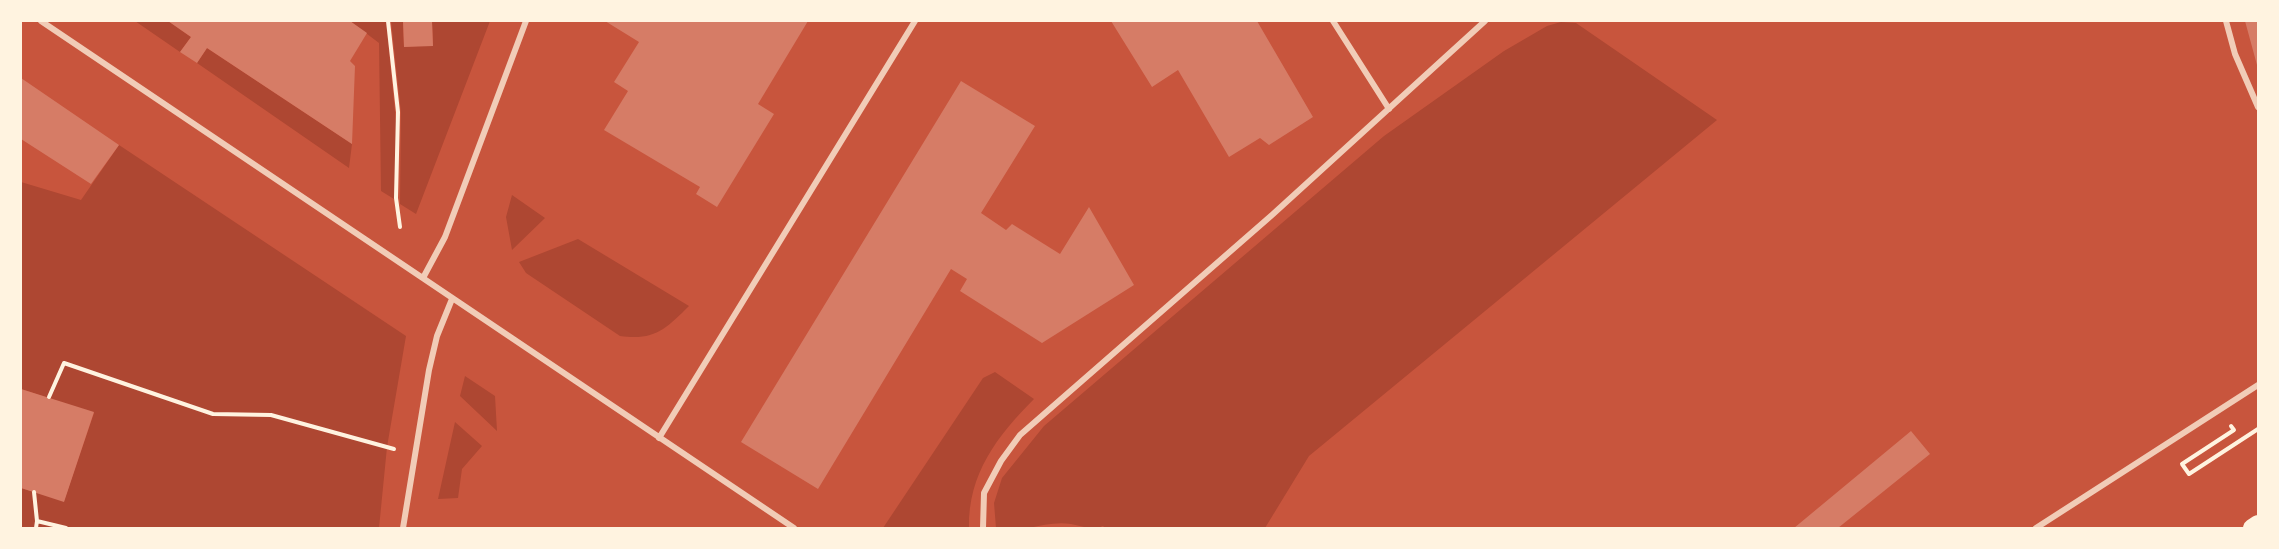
<!DOCTYPE html>
<html>
<head>
<meta charset="utf-8">
<style>
  body { margin:0 }
  #map { position:relative; width:2279px; height:549px; overflow:hidden; background:#c8553d; font-family:"PT Sans",sans-serif }
  canvas { display:block }
  .frame { position:absolute; inset:0; border:22px solid #fff3e0; pointer-events:none }
</style>
</head>
<body>
<div id="map">
<canvas width="2279" height="549"></canvas>
<div class="frame"></div>
</div>
<script>
const ctx = document.querySelector('canvas').getContext('2d');
ctx.lineJoin = 'round';
function fill(path, color) { ctx.fillStyle = color; ctx.fill(path, 'evenodd'); }
function trace(path, color, width, dash) { ctx.strokeStyle = color; ctx.lineWidth = width; ctx.lineCap = dash ? 'butt' : 'round'; ctx.setLineDash(dash || []); ctx.stroke(path); }
fill(new Path2D(`
  M 135,21 L 168,21 L 191,37 L 180,52 Z
  M 350,21 L 386,21 L 397,132 L 394,199 L 381,191 L 379,43 Z
  M 391,21 L 403,21 L 404,47 L 433,45 L 432,21 L 490,21 L 416,214 L 400,204 L 401,113 Z
  M 1561,22 L 1576,23 L 1717,120 L 1309,456 L 1265,528 L 1105,528 L 1103,526 C 1092,531 1082,526 1071,524 C 1056,522 1043,525 1029,528 C 1019,530 1006,528 996,528 L 994,503 L 1002,478 L 1044,426 L 1384,136 L 1504,51 L 1547,26 Z
  M 207,48 L 352,144 L 349,168 L 197,63 Z
  M 119,145 L 406,336 L 387,447 L 379,528 L 21,528 L 21,488 L 64,501 L 94,413 L 21,389 L 21,182 L 81,200 Z
  M 512,195 L 545,218 L 512,250 L 506,217 Z
  M 578,239 L 689,306 C 666,329 654,341 620,336 L 526,273 L 519,262 Z
  M 995,372 L 1034,399 C 997,436 968,474 969,528 L 883,528 L 983,378 Z
  M 465,376 L 495,396 L 497,431 L 460,396 Z
  M 455,422 L 482,446 L 462,469 L 458,498 L 438,499 Z`), '#ae4732');
fill(new Path2D(`
  M 168,21 L 350,21 L 367,33 L 350,61 L 355,66 L 352,144 L 207,48 L 197,63 L 180,52 L 191,37 Z
  M 403,21 L 432,21 L 433,46 L 404,47 Z
  M 605,21 L 808,21 L 758,104 L 774,114 L 717,207 L 696,194 L 700,187 L 604,130 L 628,91 L 614,82 L 639,42 Z
  M 1111,21 L 1257,21 L 1313,117 L 1269,145 L 1260,138 L 1229,157 L 1178,70 L 1152,87 Z
  M 2245,21 L 2258,21 L 2258,65 L 2257,65 Z
  M 21,78 L 119,145 L 91,184 L 21,139 Z
  M 961,81 L 1035,126 L 981,213 L 1006,230 L 1012,224 L 1060,254 L 1089,207 L 1134,285 L 1042,343 L 960,291 L 967,279 L 951,269 L 818,489 L 741,442 Z
  M 21,389 L 94,412 L 64,502 L 21,488 Z
  M 1911,431 L 1930,454 L 1838,528 L 1794,528 Z`), '#d67c66');
trace(new Path2D(`
  M 388,21 L 398,112 L 396,198 L 400,227
  M 49,397 L 64,363 L 213,414 L 271,415 L 394,449
  M 2231,426 L 2234,430 L 2182,464 L 2189,474 L 2258,429
  M 34,492 L 37,521 L 36,528
  M 37,521 L 66,528`), '#fff3e0', 4);
trace(new Path2D(`
  M 41,21 L 794,528
  M 1333,21 L 1389,109
  M 2226,21 L 2235,54 L 2258,107
  M 423,278 L 445,237 L 526,21
  M 659,438 L 915,21
  M 403,528 L 429,370 L 437,336 L 452,299
  M 983,528 L 984,493 L 1001,461 L 1020,435 L 1272,215 L 1485,21
  M 2036,528 L 2258,385`), '#f1ccb7', 6);
trace(new Path2D(`
  M 2252,528 L 2258,524`), '#fff3e0', 18);
</script>
</body>
</html>
